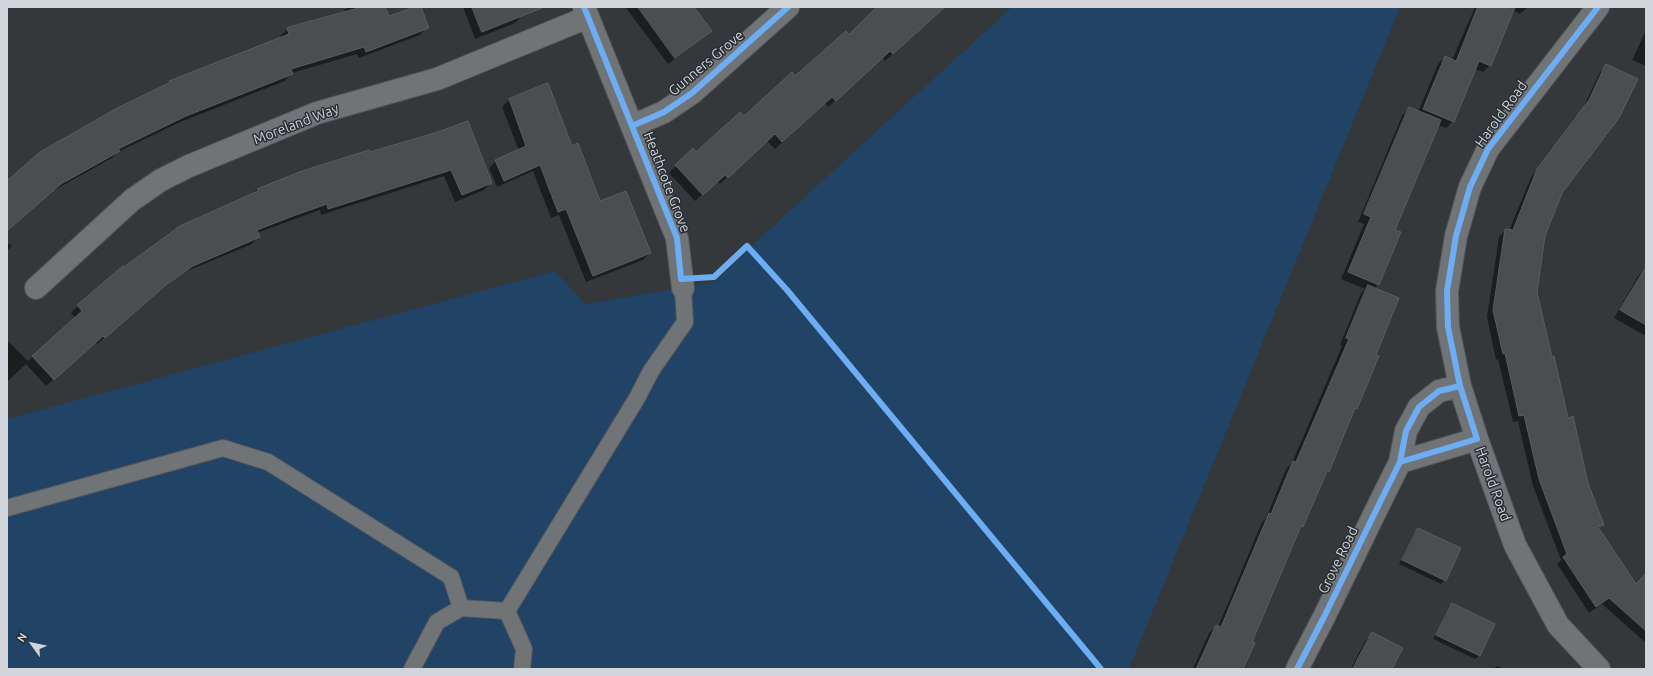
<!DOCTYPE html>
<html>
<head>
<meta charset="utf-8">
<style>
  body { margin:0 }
  #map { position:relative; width:1653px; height:676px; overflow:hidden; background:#35383b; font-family:Ubuntu,sans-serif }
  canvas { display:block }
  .frame { position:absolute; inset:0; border:8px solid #d2d5d9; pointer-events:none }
  .north { position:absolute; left:12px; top:624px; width:40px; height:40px; -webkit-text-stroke:3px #282e34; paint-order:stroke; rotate:303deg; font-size:11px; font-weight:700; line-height:16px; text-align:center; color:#d2d5d9 }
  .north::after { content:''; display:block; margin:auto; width:14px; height:18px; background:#d2d5d9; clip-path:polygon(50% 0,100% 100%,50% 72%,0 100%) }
</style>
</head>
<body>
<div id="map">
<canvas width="1653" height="676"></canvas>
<div class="frame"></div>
<div class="north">N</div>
</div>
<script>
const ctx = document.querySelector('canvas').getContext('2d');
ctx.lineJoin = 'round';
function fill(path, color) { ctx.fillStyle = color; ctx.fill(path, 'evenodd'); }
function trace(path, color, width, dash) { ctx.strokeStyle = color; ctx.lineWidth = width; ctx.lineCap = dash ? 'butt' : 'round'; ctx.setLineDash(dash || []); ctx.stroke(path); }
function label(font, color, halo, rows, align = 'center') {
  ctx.font = font + ' Ubuntu,sans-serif'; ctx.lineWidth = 3; ctx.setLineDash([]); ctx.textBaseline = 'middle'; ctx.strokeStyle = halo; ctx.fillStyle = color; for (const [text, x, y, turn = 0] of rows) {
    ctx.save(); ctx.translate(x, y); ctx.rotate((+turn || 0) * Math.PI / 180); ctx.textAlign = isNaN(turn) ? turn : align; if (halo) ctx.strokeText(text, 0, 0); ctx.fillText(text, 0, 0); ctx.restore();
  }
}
fill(new Path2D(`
  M 1012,7 L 1400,7 L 1129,669 L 7,669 L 7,419 L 555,271 L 585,304 L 715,282 L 758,240 Z`), '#204366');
fill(new Path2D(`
  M 348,7 L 384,7 L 388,18 L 420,7 L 427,27 L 420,35 L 359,58 L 357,54 L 292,73 L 285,81 L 178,123 L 118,152 L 112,158 L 53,191 L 7,231 L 7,182 L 165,86 L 169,82 L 281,38 L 280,36 L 288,29 L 341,14 Z
  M 463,7 L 519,7 L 522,16 L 515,23 L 475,39 Z
  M 627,7 L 693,7 L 711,31 L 703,38 L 668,64 L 626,8 Z
  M 879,7 L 940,7 L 925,24 L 885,61 L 882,57 L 828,107 L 825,103 L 775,149 L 767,141 L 720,184 L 717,181 L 695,201 L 669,173 L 693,150 L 696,153 L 795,77 L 849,35 Z
  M 1475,7 L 1528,7 L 1520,14 L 1513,10 L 1490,65 L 1483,72 L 1475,69 L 1453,121 L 1446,128 L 1438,125 L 1394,230 L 1378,284 L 1374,289 L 1375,356 L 1356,408 L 1353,411 L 1328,471 L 1323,476 L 1302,526 L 1298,531 L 1251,642 L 1242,669 L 1193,669 L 1209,633 L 1217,626 L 1218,627 L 1262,522 L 1266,518 L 1286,469 L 1292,463 L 1342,346 L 1340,345 L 1361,293 L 1365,289 L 1341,279 L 1364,224 L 1358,222 L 1402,116 L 1409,108 L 1418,112 L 1438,64 L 1445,57 L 1452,60 Z
  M 1646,30 L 1646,66 L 1632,60 Z
  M 1607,66 L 1561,193 L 1544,236 L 1536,292 L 1567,419 L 1587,484 L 1603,525 L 1598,529 L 1636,585 L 1646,574 L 1646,643 L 1602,604 L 1589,613 L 1557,564 L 1561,560 L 1533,486 L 1518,421 L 1513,422 L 1498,359 L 1496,360 L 1487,317 L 1499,237 L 1505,230 L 1509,231 L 1531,177 L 1583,108 L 1600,72 Z
  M 547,85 L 571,147 L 599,203 L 650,253 L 643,260 L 586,282 L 559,215 L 551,218 L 533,171 L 497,187 L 489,168 L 496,161 L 519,151 L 502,107 L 509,100 Z
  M 441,132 L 491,183 L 484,190 L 455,202 L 444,176 L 321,215 L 320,210 L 257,233 L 258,237 L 252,244 L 185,272 L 157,293 L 97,344 L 96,342 L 46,386 L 26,364 L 7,382 L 7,340 L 28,361 L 75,318 L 71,313 L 78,306 L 251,195 L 257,189 Z
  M 7,242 L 12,246 L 7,251 Z
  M 1645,269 L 1646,269 L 1646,336 L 1614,318 L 1638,276 Z
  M 1418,529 L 1460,549 L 1445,580 L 1441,584 L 1399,564 L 1415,532 Z
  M 1452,604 L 1494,624 L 1479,656 L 1475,659 L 1433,639 L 1449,607 Z
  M 1372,633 L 1391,669 L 1351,669 L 1365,641 Z
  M 1497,666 L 1504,669 L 1493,669 Z`), '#0007');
const building = new Path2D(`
  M 362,7 L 385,7 L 389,16 L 415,7 L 421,7 L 429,28 L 366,52 L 364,47 L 291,69 L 293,74 L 186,116 L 118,149 L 120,151 L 61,184 L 7,231 L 7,181 L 40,152 L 119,107 L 169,83 L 169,81 L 289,34 L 287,28 Z
  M 472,7 L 542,7 L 542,8 L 482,32 Z
  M 638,7 L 694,7 L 712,31 L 675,58 Z
  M 877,7 L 945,7 L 893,54 L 890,51 L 836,101 L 832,97 L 782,142 L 775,134 L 728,178 L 725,175 L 703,195 L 675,165 L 693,148 L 696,152 L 740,112 L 744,116 L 792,72 L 795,76 L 846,31 L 849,34 Z
  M 1478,7 L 1515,7 L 1491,66 L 1479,61 L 1454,122 L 1423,109 L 1445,56 L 1456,61 Z
  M 1606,64 L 1638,79 L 1619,118 L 1562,193 L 1545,236 L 1537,292 L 1552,357 L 1554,356 L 1568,418 L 1573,416 L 1588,483 L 1604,525 L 1598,527 L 1636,584 L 1646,573 L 1646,631 L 1609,598 L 1596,607 L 1563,557 L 1567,554 L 1539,479 L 1524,415 L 1519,416 L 1505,353 L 1503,354 L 1493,310 L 1505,229 L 1513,230 L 1537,169 L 1589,100 Z
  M 548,83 L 572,146 L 578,143 L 600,201 L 626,191 L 651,253 L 593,276 L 566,209 L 558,212 L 540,165 L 504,181 L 495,160 L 526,146 L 509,99 Z
  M 1409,107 L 1441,120 L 1395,230 L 1401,232 L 1379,285 L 1348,272 L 1371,217 L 1364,214 Z
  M 468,121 L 492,183 L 462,195 L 451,170 L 328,209 L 327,204 L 293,216 L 257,230 L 260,237 L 193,266 L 165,286 L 105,338 L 103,336 L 54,380 L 32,356 L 82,311 L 77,305 L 123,266 L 124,267 L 180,226 L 258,191 L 257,189 L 302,171 L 369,150 L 370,152 L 441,131 Z
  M 1646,267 L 1646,325 L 1620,310 Z
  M 1368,285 L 1399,298 L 1376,355 L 1379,356 L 1357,409 L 1355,408 L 1329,472 L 1327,471 L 1303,527 L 1301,526 L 1252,642 L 1255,643 L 1243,669 L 1196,669 L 1216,625 L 1221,627 L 1269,513 L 1271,514 L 1293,461 L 1296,462 L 1349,339 L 1346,338 Z
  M 1418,528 L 1461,548 L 1446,581 L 1402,560 Z
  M 1452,603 L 1495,624 L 1480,656 L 1436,635 Z
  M 1372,632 L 1403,648 L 1392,669 L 1353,669 Z`);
fill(building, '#4b4d50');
trace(building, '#5a5d60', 1);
const service = new Path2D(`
  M 7,508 L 223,448 L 268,462 L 451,577 L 461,608
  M 507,611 L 524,649 L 522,669
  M 412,669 L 437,622 L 461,608 L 507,611 L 637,398 L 651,371 L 685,322 L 683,288`);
const minor = new Path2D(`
  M 584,7 L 677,238 L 683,288
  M 1598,7 L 1488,149 L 1470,187 L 1456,236 L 1447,291 L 1448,327 L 1460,386 L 1477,439 L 1515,545 L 1558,625 L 1599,669
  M 632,126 L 664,112 L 692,93 L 788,7
  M 36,288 L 132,200 L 161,180 L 189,166 L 317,113 L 437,79 L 588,17
  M 1400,462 L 1477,439
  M 1297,669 L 1324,617 L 1385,492 L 1400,462 L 1406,431 L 1419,407 L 1439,391 L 1460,386`);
trace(service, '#54565a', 18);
trace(minor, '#54565a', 24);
trace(service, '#717476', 16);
trace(minor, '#717476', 22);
trace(new Path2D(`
  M 584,7 L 677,238 L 681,279 L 714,277 L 747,246 L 787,290 L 1101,669
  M 632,126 L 664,112 L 692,93 L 788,7
  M 1400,462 L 1477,439 L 1460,386 L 1448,327 L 1447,291 L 1456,236 L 1470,187 L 1488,149 L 1598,7
  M 1297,669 L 1324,617 L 1385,492 L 1400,462 L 1406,431 L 1419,407 L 1439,391 L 1460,386`), '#6dadf4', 6);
label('14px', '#d2d5d9', '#282e34', [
  ["Gunners Grove",706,63,-40],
  ["Harold Road",1501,114,-54],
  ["Moreland Way",296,124,-21],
  ["Heathcote Grove",667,182,69],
  ["Harold Road",1493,484,70],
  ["Grove Road",1338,560,-64]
]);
</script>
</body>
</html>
